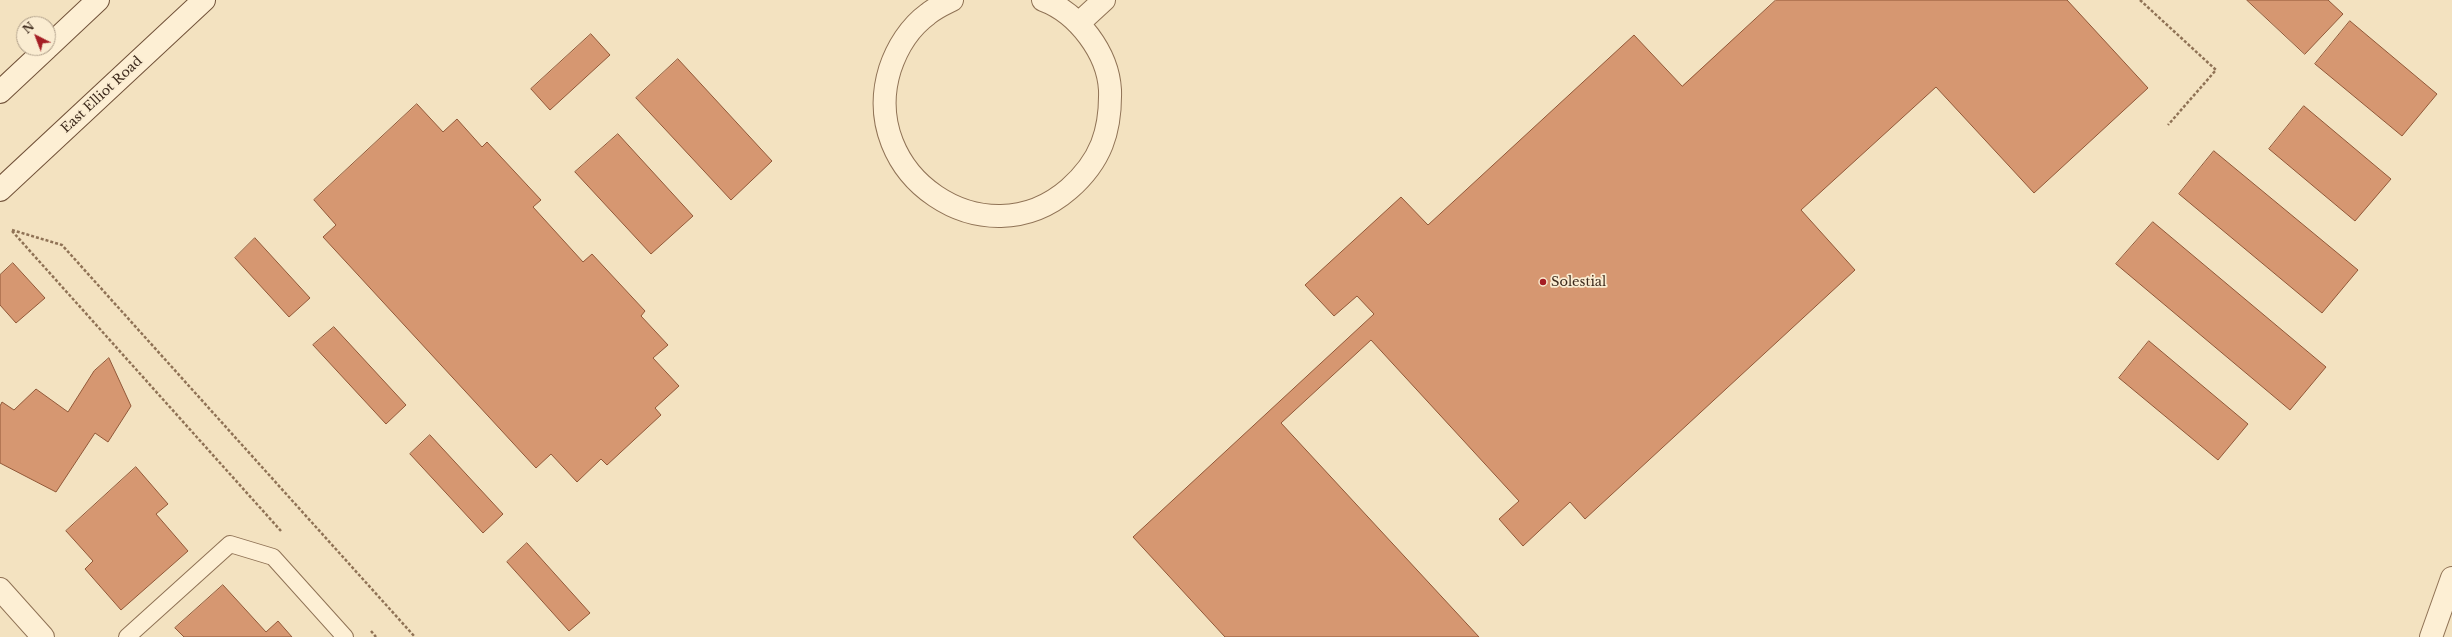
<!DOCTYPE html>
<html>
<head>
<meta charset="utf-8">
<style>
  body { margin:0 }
  #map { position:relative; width:2452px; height:637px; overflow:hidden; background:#f3e2c0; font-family:"Libre Baskerville",serif }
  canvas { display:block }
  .north { position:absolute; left:16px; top:16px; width:40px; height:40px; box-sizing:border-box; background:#faecd1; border:1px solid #ae9e89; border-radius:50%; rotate:318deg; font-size:11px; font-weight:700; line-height:16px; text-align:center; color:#3d2a1c }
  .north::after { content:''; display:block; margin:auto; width:14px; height:18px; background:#a51e24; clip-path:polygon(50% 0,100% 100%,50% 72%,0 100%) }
</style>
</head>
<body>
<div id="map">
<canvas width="2452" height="637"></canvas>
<div class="north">N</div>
</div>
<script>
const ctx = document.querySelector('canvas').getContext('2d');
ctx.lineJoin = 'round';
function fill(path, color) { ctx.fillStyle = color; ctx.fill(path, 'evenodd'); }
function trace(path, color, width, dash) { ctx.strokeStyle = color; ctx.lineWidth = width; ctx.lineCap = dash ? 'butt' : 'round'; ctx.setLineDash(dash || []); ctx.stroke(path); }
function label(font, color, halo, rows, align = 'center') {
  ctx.font = font + ' "Libre Baskerville",serif'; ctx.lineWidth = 3.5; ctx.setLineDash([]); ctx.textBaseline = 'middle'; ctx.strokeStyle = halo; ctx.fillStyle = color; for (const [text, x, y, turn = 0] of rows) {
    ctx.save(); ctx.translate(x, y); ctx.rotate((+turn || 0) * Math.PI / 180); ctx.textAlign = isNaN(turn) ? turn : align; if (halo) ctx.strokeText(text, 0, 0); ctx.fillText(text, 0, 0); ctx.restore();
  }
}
const building = new Path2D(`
  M 1776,0 L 2067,0 L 2148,88 L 2034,193 L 1936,87 L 1801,210 L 1855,270 L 1585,519 L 1570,502 L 1523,546 L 1499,519 L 1519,501 L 1371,340 L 1281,423 L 1479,637 L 1225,637 L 1133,537 L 1374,314 L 1357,296 L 1334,316 L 1305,285 L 1401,197 L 1428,225 L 1634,35 L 1682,86 Z
  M 2247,0 L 2328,0 L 2343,14 L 2305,54 Z
  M 2350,21 L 2437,94 L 2402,136 L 2315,64 Z
  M 591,34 L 610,55 L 550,110 L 531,89 Z
  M 678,59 L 772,161 L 731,200 L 636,98 Z
  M 417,104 L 443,132 L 457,119 L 482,147 L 487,142 L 541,200 L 533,207 L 583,262 L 592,254 L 645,311 L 641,316 L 668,345 L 653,358 L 679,386 L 655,408 L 661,415 L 607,465 L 601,459 L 577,482 L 551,454 L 536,468 L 323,237 L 336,225 L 314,200 Z
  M 2304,106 L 2391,179 L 2355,221 L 2269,149 Z
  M 618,134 L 693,216 L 651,254 L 575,172 Z
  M 2214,151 L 2358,270 L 2322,313 L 2179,194 Z
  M 2153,222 L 2326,367 L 2290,410 L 2116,264 Z
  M 255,238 L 310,298 L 289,317 L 235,258 Z
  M 13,263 L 45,298 L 16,323 L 0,305 L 0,275 Z
  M 334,327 L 406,405 L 386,424 L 313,345 Z
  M 2149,341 L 2248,424 L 2218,460 L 2119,378 Z
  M 109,358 L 131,406 L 108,442 L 95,433 L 56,492 L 0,463 L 0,406 L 2,402 L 14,410 L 36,389 L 68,412 L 94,371 Z
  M 430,435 L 503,514 L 483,533 L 410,454 Z
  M 136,467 L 168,504 L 156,514 L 188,551 L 121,610 L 85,569 L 93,561 L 66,531 Z
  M 527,543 L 590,613 L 569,631 L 507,562 Z
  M 223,585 L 266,632 L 278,621 L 292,637 L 184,637 L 175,628 Z`);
fill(building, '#d69771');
trace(building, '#915838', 1);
const service = new Path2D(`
  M 127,637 L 230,544 L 273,557 L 345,637`);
const minor = new Path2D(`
  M 952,0 C 944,4 935,8 928,14 C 910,27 897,48 890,69 C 857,175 985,262 1069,189 C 1101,161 1111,131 1110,90 C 1108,53 1078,13 1043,0
  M 1079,23 L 1104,0
  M 0,589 L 43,637
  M 2431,637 L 2452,578`);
const secondary = new Path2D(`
  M 48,47 L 98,0
  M 0,92 L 47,48
  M 0,190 L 204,0`);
trace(service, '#8f7255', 18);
trace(minor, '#8f7255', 24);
trace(secondary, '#715239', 24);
trace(new Path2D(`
  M 2140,0 L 2216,70 L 2168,125
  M 12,230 L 62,245 L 415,637
  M 12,231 L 281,531
  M 371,631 L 376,637`), '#8f7255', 2.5, [3, 2]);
trace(service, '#fdefd4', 16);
trace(minor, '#fdefd4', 22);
trace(secondary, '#fdefd4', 22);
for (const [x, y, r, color] of [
  [1543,282,4,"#a51e24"]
]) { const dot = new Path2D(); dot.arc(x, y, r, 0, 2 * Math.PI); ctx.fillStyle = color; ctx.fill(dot); trace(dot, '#faecd1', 1.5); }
label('13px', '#3d2a1c', '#faecd1', [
  ["East Elliot Road",102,95,-43]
]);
label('13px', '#3d2a1c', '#faecd1', [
  ["Solestial",1551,282]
], 'left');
</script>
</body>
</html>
